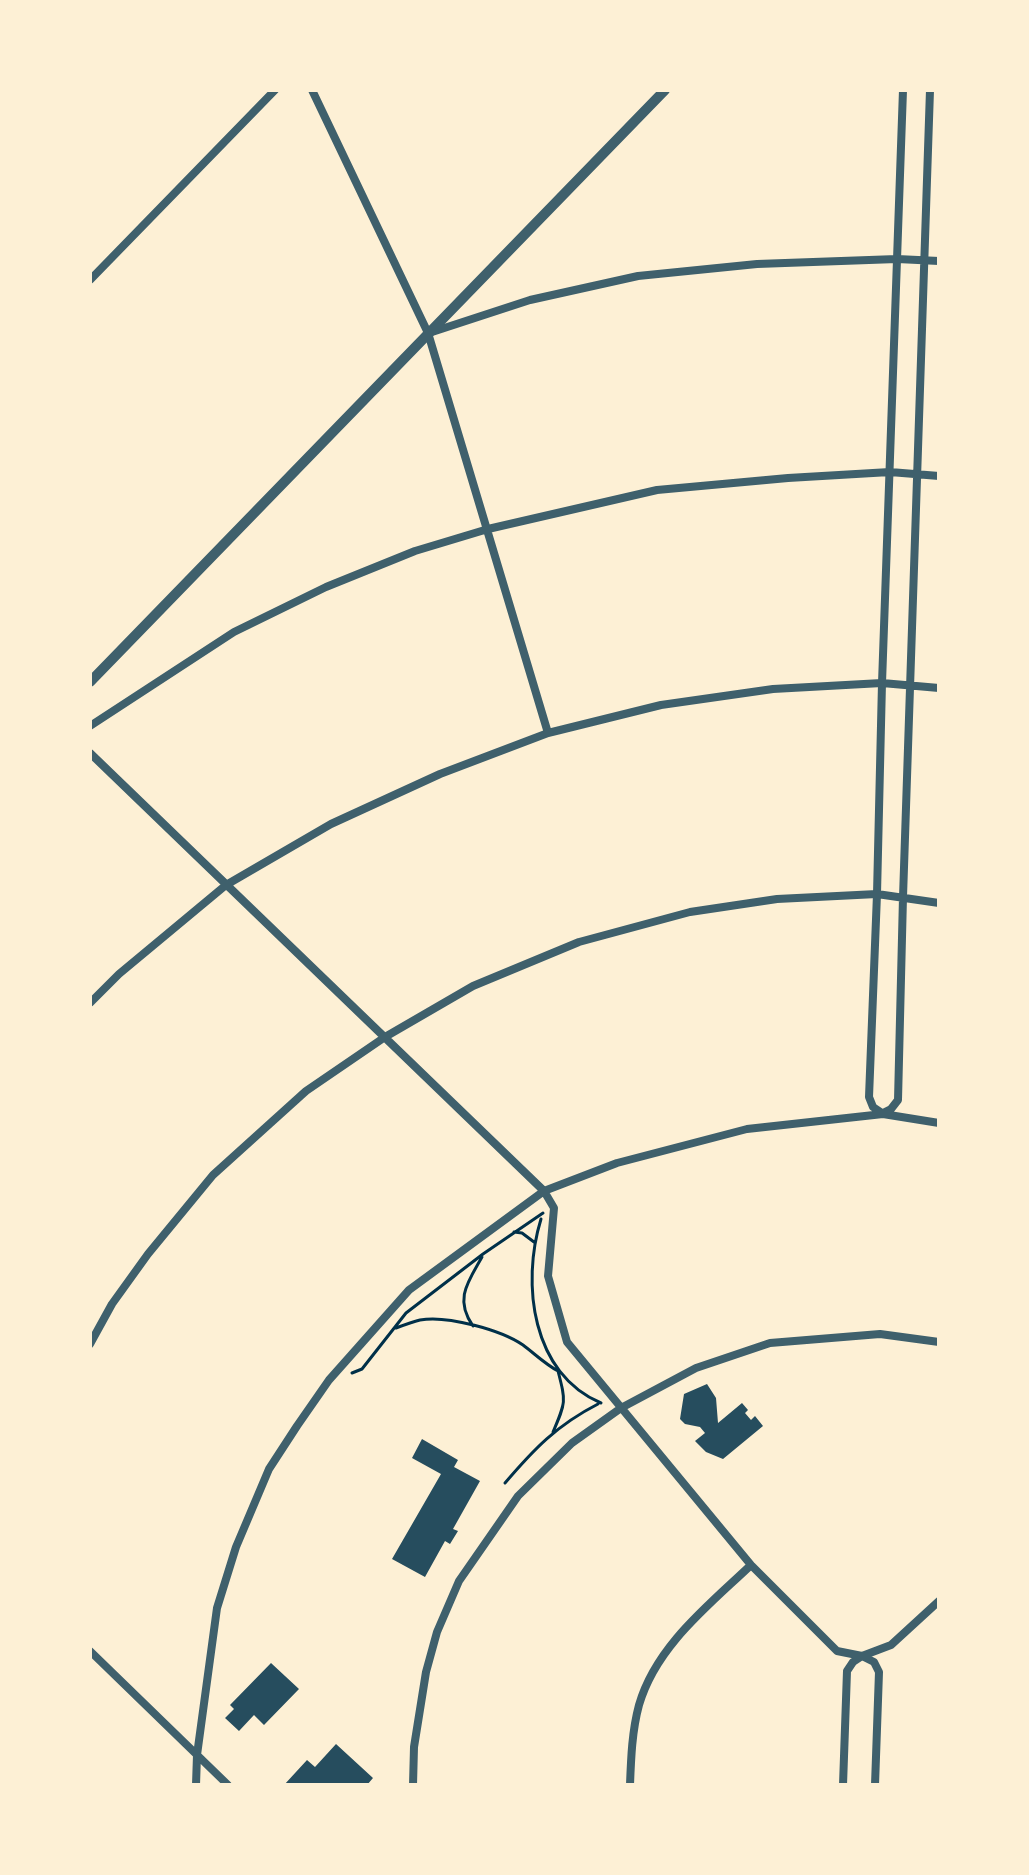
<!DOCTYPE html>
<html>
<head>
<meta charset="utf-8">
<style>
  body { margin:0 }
  #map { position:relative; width:1029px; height:1875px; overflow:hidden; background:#fdf0d5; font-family:Poppins,sans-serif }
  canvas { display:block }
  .frame { position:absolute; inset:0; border:92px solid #fdf0d5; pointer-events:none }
</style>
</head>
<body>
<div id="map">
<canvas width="1029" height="1875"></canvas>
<div class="frame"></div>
</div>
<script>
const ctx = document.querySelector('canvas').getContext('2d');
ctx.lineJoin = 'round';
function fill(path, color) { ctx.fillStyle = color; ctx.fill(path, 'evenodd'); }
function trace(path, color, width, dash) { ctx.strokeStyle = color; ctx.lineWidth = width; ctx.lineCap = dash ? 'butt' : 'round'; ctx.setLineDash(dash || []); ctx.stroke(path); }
fill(new Path2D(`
  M 707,1384 L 716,1398 L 718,1423 L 742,1403 L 748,1410 L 745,1413 L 751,1420 L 755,1416 L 763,1426 L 723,1459 L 706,1452 L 695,1441 L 705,1433 L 700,1427 L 685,1424 L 680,1419 L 684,1394 Z
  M 422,1439 L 458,1460 L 454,1467 L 480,1481 L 453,1529 L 458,1531 L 450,1544 L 445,1541 L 425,1577 L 392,1559 L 441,1474 L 412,1458 Z
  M 271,1663 L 299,1689 L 264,1725 L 254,1715 L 239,1731 L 225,1718 L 234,1709 L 230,1705 Z
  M 336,1744 L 373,1778 L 367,1785 L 284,1785 L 307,1760 L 315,1767 Z`), '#264d5e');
trace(new Path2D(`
  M 541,1219 C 521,1284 532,1374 601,1403
  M 514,1232 L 522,1233 L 534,1242
  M 473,1326 C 454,1299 468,1282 482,1257
  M 396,1328 C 404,1325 412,1322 420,1320 C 447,1315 501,1330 523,1345 C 535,1354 545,1364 558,1371 C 566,1402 566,1402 553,1432
  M 352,1373 L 362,1369 L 406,1313 L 483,1254 L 543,1213
  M 505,1483 C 534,1449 557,1425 598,1404`), '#003049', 3);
trace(new Path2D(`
  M 312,90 L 428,333 L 548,733
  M 90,280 L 275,90
  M 429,333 L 530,300 L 638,276 L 757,264 L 897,259 L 939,261
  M 90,726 L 234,632 L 326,587 L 415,551 L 488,529 L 657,490 L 788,478 L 890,472 L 939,476
  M 90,753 L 544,1191 L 554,1208 L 548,1276 L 567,1342 L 751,1565 L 837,1651 L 862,1656 L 874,1662 L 879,1672 L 875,1785
  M 90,1003 L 119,974 L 226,885 L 331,824 L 440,774 L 548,733 L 661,705 L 773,689 L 882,683 L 939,688
  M 882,1113 L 873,1107 L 869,1097 L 877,894 L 882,683 L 903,90
  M 883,1113 L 891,1109 L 898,1100 L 903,897 L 930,90
  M 90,1344 L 112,1304 L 148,1254 L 213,1175 L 306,1091 L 385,1037 L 473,986 L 579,942 L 690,912 L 777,899 L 877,894 L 939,903
  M 90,1651 L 228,1785
  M 196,1785 L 197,1755 L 217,1608 L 236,1547 L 269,1469 L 297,1426 L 329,1380 L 409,1290 L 544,1191 L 617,1163 L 747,1129 L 883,1114 L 939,1123
  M 413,1785 L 414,1747 L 426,1672 L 437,1632 L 459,1581 L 518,1496 L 572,1443 L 621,1408 L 696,1368 L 770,1343 L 880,1334 L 939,1342
  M 630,1785 C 631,1758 632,1731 639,1705 C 656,1646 709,1605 751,1565
  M 843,1785 L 847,1671 L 853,1662 L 862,1656 L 891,1645 L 939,1601`), '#3f606c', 8);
trace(new Path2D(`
  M 90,682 L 665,90`), '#3f606c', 10);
</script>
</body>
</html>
